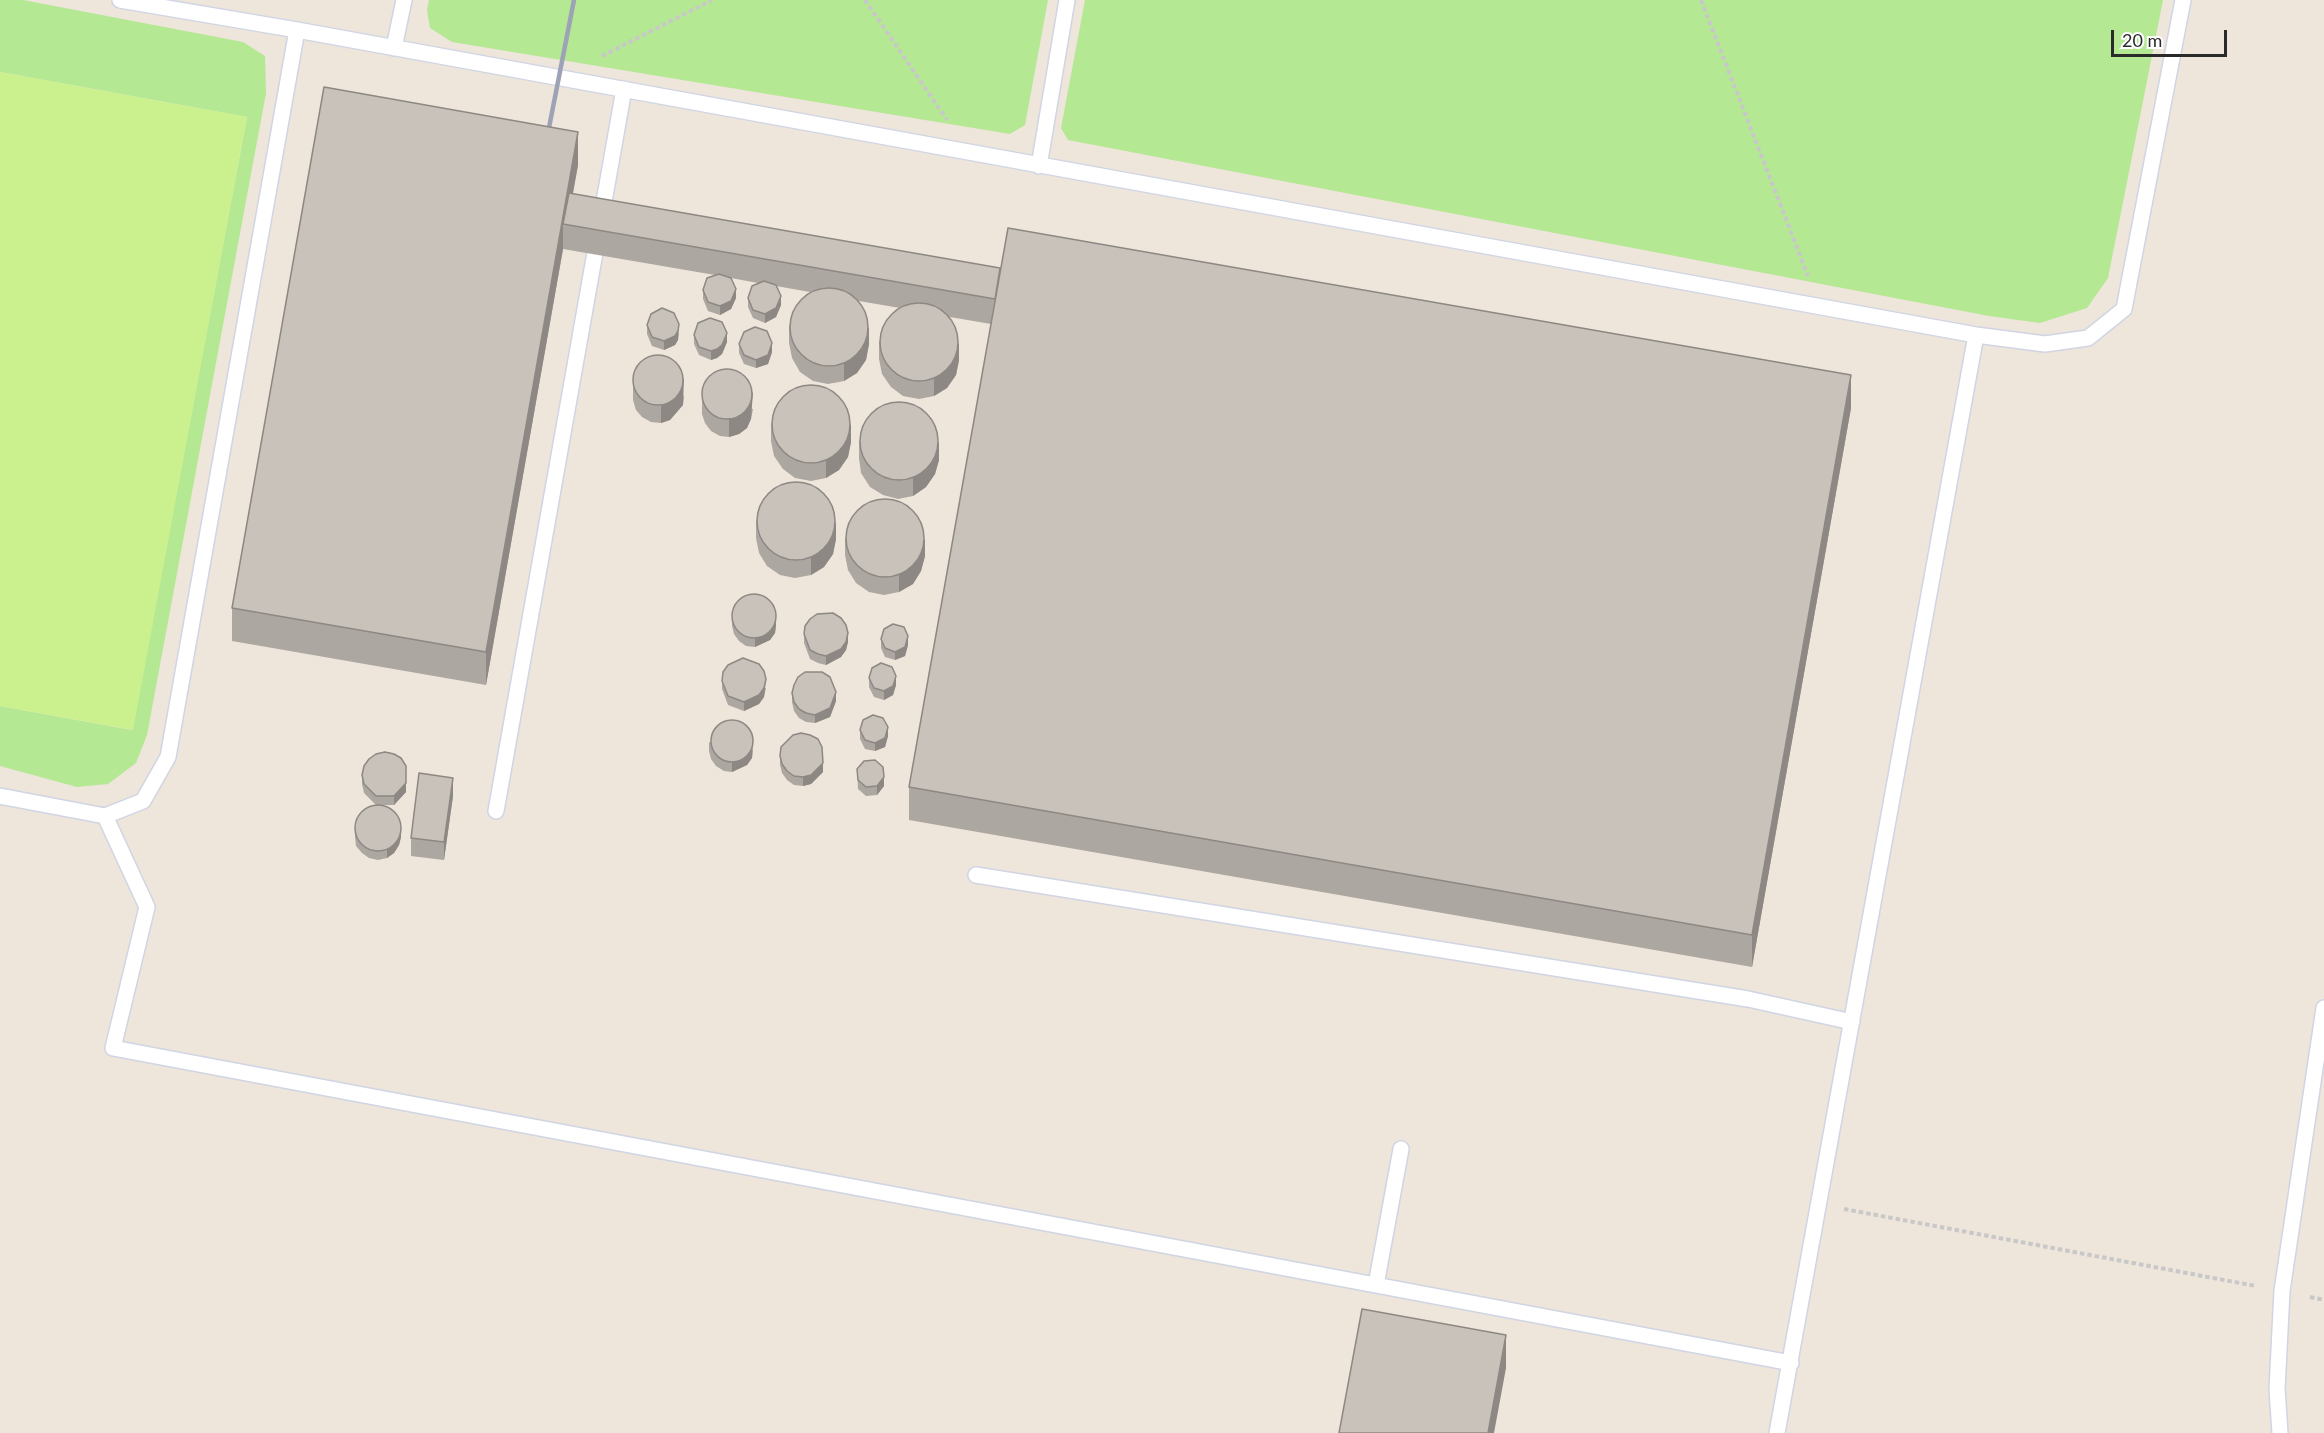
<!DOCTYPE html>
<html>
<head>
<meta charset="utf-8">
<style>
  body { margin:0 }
  #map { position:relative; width:2324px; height:1433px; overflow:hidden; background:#eee5db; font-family:Lato,sans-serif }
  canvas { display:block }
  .scale { position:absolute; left:2111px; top:30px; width:116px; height:27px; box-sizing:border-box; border:3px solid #2a2a2a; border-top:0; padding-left:8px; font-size:18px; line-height:21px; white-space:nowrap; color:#2a2a2a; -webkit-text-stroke:4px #fff; paint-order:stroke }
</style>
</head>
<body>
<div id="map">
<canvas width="2324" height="1433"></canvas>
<div class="scale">20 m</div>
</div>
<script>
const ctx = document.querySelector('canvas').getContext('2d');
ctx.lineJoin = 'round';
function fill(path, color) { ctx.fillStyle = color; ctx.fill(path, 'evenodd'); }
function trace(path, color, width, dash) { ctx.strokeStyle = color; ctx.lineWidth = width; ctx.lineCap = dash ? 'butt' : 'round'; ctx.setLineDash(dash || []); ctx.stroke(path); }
fill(new Path2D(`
  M 0,0 L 23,0 L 243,42 L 265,56 L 266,93 L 147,735 L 136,763 L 108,784 L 77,787 L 0,766 L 0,706 L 132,730 L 247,117 L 0,72 Z
  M 429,0 L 1048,0 L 1025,125 L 1010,134 L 452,42 L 430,28 L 427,10 Z
  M 1085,0 L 2163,0 L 2108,278 L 2087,308 L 2040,323 L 1989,316 L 1068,140 L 1061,128 Z`), '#b4e893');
fill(new Path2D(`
  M 0,72 L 247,117 L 133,730 L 0,706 Z`), '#cbf18e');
const lane = new Path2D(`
  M 120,0 L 297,30 L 1976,335 L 2045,344 L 2088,338 L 2124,309 L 2183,0
  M 394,48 L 404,0
  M 1039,166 L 1067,0
  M 0,796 L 105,816 L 143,801 L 168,757 L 297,30
  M 496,811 L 624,89
  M 105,816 L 147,907 L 113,1048 L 1791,1363
  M 976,875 L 1748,999 L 1852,1022
  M 1376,1285 L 1401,1149
  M 1777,1433 L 1976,335
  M 2280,1433 L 2277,1389 L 2282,1291 L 2324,1008`);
trace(lane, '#d0d5e4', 18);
trace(new Path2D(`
  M 865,0 L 947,120
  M 1701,0 L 1808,276
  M 602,56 L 712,0
  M 1844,1209 L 2256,1286
  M 2310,1297 L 2324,1300`), '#c8c8c8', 4, [4.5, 3]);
trace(lane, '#fff', 15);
trace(new Path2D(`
  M 546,143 L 574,0`), '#9da2b6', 4.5);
fill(new Path2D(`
  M 578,165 L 573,194 L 1000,268 L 1851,408 L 1752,967 L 909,820 L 909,787 L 991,324 L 950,317 L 959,360 L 956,375 L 947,388 L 934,396 L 919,399 L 903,396 L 891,387 L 882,374 L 879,359 L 879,342 L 900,308 L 859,301 L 869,344 L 866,360 L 857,373 L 844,381 L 828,384 L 813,381 L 800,372 L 792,358 L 789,343 L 789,326 L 810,292 L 776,286 L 781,305 L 776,317 L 765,323 L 753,318 L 748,307 L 748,298 L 758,283 L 731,278 L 736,298 L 731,309 L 720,315 L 708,311 L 703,299 L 703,290 L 715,275 L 563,249 L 486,685 L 232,641 L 232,608 Z
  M 647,325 L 679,333 L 678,340 L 675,345 L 664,350 L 652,346 L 647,334 Z
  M 694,335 L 727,342 L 722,354 L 717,358 L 711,360 L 699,355 L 694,344 Z
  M 739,344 L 772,352 L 768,364 L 756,368 L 744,364 L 739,353 Z
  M 633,383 L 684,396 L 683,405 L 670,420 L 661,423 L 651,422 L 642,417 L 636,410 L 633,400 Z
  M 702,397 L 753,409 L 751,419 L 747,428 L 739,434 L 729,437 L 720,436 L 711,431 L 705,423 L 702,414 Z
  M 771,423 L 851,442 L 848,457 L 839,470 L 826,478 L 811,481 L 795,478 L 783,469 L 774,456 L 771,441 Z
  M 859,441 L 939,460 L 935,474 L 926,487 L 913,496 L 898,499 L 883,495 L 870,487 L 861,473 L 859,458 Z
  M 756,520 L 836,539 L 833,554 L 824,567 L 811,575 L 795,578 L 780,575 L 767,566 L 759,553 L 756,538 Z
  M 845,538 L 925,556 L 921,571 L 913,584 L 899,592 L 884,595 L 869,592 L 856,583 L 848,570 L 845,555 Z
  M 732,617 L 776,625 L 775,633 L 770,640 L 755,647 L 746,646 L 739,641 L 734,634 L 732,626 Z
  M 804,634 L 848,642 L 846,650 L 841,657 L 826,665 L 818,663 L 810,659 L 804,643 Z
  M 881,639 L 908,645 L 905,656 L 895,660 L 885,657 L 881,648 Z
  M 869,678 L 896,685 L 893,695 L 884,700 L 874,697 L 869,687 Z
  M 722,681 L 766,688 L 764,697 L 759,704 L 744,711 L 728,705 L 722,689 Z
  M 792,693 L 836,701 L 830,717 L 815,723 L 806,722 L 799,718 L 794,711 L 792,702 Z
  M 860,730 L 888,736 L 885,747 L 875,751 L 865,749 L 860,739 Z
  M 709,742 L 753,750 L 752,758 L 747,765 L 732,772 L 724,771 L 716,766 L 711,759 L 709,751 Z
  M 780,756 L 823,772 L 811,784 L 803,786 L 794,785 L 787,780 L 782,773 L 780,765 Z
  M 406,766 L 406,792 L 394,805 L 378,805 L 401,837 L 399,845 L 394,853 L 387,858 L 378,860 L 369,858 L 362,853 L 356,846 L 355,837 L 355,828 L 376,805 L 364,793 L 362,784 L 362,775 Z
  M 857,769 L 884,786 L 877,795 L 866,796 L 858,789 Z
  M 453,796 L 444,860 L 411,856 L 411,838 Z`), '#ada7a1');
fill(new Path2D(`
  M 578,132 L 578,165 L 567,224 L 563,224 L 563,249 L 486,685 L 486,652 Z
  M 736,289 L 736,298 L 731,309 L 720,315 L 720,306 Z
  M 781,296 L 781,305 L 776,317 L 765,323 L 765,314 Z
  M 679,324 L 678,340 L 675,345 L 664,350 L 664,341 Z
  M 869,327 L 869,344 L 866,360 L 857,373 L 844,381 L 844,364 Z
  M 727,333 L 727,342 L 722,354 L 717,358 L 711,360 L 711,351 Z
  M 772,343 L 772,352 L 768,364 L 756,368 L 756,360 Z
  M 959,343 L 959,360 L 956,375 L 947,388 L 934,396 L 934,379 Z
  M 1851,375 L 1851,408 L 1752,967 L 1752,935 Z
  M 684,378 L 683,405 L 670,420 L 661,423 L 661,406 Z
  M 753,392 L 751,419 L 747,428 L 739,434 L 729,437 L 729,419 Z
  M 851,424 L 851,442 L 848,457 L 839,470 L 826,478 L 826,461 Z
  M 939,442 L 939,460 L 935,474 L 926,487 L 913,496 L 913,478 Z
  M 836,522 L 836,539 L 833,554 L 824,567 L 811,575 L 811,558 Z
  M 925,539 L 925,556 L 921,571 L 913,584 L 899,592 L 899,575 Z
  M 776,616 L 776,625 L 775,633 L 770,640 L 755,647 L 755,638 Z
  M 848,633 L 848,642 L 846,650 L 841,657 L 826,665 L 826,656 Z
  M 908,636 L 908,645 L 905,656 L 895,660 L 895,652 Z
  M 896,676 L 896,685 L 893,695 L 884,700 L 884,691 Z
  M 766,679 L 764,697 L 759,704 L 744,711 L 744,702 Z
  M 836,692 L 836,701 L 830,717 L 815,723 L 815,715 Z
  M 888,727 L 888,736 L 885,747 L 875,751 L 875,743 Z
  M 753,741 L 752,758 L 747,765 L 732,772 L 732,763 Z
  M 823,763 L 823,772 L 811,784 L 803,786 L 803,777 Z
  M 884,777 L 884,786 L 877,795 L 877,786 Z
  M 453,778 L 453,796 L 444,860 L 444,842 Z
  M 406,783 L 406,792 L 394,805 L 394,796 Z
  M 401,828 L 401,837 L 399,845 L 394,853 L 387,858 L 387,849 Z
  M 1506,1335 L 1506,1368 L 1494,1433 L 1488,1433 Z`), '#8d8883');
const building = new Path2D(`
  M 324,87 L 578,132 L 486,652 L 232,608 Z
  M 569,193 L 1000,268 L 995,299 L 563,224 Z
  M 1008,228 L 1851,375 L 1752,935 L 909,787 Z
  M 719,274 L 731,278 L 736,289 L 731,301 L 720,306 L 708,302 L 703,290 L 707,278 Z
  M 764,281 L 776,285 L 781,296 L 776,308 L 765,314 L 753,310 L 748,298 L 752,286 Z
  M790 327a39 39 0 1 1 78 0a39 39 0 1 1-78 0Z
  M880 342a39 39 0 1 1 78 0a39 39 0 1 1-78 0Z
  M 662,308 L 674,313 L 679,324 L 678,331 L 675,336 L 664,341 L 652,337 L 647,325 L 651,314 Z
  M 710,318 L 722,322 L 727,333 L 722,345 L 717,349 L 711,351 L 699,347 L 694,335 L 698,323 Z
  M 755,327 L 767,331 L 772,343 L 768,355 L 756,360 L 744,355 L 739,344 L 744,332 Z
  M633 380a25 25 0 1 1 50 0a25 25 0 1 1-50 0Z
  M702 394a25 25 0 1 1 50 0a25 25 0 1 1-50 0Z
  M772 424a39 39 0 1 1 78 0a39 39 0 1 1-78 0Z
  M860 441a39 39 0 1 1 78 0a39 39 0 1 1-78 0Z
  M757 521a39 39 0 1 1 78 0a39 39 0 1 1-78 0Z
  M846 538a39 39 0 1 1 78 0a39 39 0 1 1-78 0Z
  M732 616a22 22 0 1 1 44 0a22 22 0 1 1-44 0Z
  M 833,613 L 841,618 L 846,625 L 848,633 L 846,642 L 841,649 L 826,656 L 818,654 L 810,650 L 804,634 L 805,626 L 810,619 L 817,614 Z
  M 893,624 L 904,627 L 908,636 L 905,647 L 895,652 L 885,648 L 881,639 L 884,629 Z
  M 743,658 L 759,664 L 764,671 L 766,679 L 764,688 L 759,695 L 744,702 L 728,696 L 722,681 L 723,672 L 728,665 Z
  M 881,663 L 892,667 L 896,676 L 893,686 L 884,691 L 874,688 L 869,678 L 872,668 Z
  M 805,672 L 822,672 L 830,677 L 836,692 L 830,708 L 815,715 L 806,713 L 799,709 L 794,702 L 792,693 L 794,685 L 798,677 Z
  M 873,715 L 883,718 L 888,727 L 885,738 L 875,743 L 865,740 L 860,730 L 863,720 Z
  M711 741a21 21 0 1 1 42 0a21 21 0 1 1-42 0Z
  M 801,733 L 810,735 L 818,739 L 822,747 L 823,763 L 811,775 L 803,777 L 794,776 L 787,771 L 782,764 L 780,756 L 781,747 L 793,735 Z
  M 385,752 L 394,754 L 401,758 L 406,766 L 406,783 L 394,796 L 376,796 L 364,784 L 362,775 L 364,766 L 369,759 L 376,754 Z
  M 875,760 L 883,767 L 884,777 L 877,786 L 866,787 L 858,780 L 857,769 L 864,761 Z
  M 419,773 L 453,778 L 444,842 L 411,838 Z
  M355 828a23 23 0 1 1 46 0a23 23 0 1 1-46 0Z
  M 1362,1309 L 1506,1335 L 1488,1433 L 1339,1433 Z`);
fill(building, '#c9c2bb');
trace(building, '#8d8883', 1.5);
</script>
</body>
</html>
